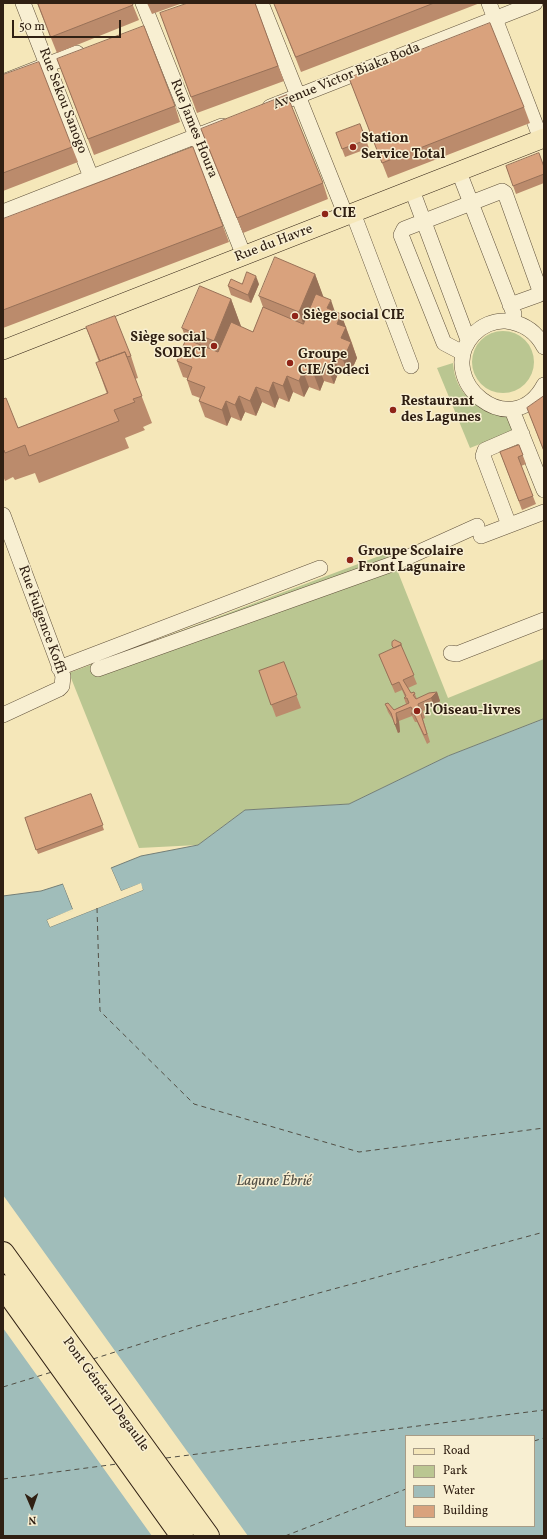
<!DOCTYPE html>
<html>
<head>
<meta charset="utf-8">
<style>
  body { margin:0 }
  #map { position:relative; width:547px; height:1539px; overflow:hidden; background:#f5e7b9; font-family:Vollkorn,serif }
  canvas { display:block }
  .frame { position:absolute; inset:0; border:4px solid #302013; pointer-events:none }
  .legend { position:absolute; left:405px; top:1435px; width:130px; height:92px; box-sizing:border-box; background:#f8efd2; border:1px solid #a89c86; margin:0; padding:5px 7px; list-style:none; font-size:12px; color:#302013 }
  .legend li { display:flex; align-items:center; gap:8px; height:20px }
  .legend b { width:20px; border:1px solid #a89c86 }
  .north { position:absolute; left:12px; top:1487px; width:40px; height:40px; -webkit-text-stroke:3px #f8efd2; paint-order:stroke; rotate:178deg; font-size:11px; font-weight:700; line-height:16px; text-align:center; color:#302013 }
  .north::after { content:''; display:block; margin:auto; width:14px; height:18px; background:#302013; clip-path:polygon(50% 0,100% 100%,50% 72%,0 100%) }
  .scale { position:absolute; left:12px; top:20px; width:109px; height:18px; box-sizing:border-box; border:2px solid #302013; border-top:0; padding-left:5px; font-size:12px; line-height:14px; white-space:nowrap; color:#302013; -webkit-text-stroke:3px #f8efd2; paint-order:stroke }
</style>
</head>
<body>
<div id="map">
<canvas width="547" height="1539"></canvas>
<div class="frame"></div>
<ul class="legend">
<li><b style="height:5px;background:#f5e7b9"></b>Road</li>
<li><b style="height:11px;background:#bac691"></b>Park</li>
<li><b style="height:11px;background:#a0bdba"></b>Water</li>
<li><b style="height:11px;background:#d9a27d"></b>Building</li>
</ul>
<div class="north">N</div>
<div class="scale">50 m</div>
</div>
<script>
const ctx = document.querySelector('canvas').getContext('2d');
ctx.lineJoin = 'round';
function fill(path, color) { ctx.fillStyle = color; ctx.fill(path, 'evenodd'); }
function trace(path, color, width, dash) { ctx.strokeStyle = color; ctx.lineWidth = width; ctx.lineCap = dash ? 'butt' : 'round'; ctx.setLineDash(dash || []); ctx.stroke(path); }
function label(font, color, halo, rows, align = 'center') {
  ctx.font = font + ' Vollkorn,serif'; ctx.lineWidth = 3; ctx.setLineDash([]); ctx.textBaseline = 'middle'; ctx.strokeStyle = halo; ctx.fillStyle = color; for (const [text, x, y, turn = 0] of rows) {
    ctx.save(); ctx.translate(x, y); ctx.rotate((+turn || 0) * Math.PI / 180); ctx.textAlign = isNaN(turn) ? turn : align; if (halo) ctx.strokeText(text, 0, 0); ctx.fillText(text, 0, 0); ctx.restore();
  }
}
fill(new Path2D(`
  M472 362a31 31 0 1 1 62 0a31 31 0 1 1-62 0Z
  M 453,363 C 455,395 478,410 507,415 L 513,431 L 470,448 L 437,368 Z
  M 390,552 L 448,698 L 544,659 L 544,719 L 448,756 L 349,804 L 245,810 L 198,845 L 139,848 L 69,673 Z`), '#bac691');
const water = new Path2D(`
  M 544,719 L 544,1536 L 3,1536 L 3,896 L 41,891 L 63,884 L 73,910 L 47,920 L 50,927 L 143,890 L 140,884 L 121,891 L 111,868 L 141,856 L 198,845 L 245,810 L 349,804 L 448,756 ZM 406,1436 L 534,1436 L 534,1526 L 406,1526 Z`);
fill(water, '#a0bdba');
trace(water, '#737e77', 1);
fill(new Path2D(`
  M 111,868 L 121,891 L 141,883 L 143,890 L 50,927 L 47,920 L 73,909 L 63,884 L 65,883 L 75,910 L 49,921 L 51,925 L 141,889 L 139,886 L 120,893 L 110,869 Z
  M 3,1195 L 248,1536 L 152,1536 L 3,1328 Z`), '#f5e7b9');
trace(new Path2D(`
  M 97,908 L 100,1011 L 194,1104 L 359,1152 L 544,1128
  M 93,1359 L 197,1326 L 544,1232
  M 3,1387 L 52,1372
  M 534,1441 L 544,1438
  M 166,1458 L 544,1410
  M 3,1479 L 117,1464
  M 285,1536 L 406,1489`), '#524f45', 1, [5, 4]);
const minor = new Path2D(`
  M 23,3 L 91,177
  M 143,3 L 244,256
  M 261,3 L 346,216
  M 489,3 L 541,139
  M 3,82 L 77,53
  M 270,107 L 535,3
  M 459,172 L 514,314
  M 412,190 L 468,340
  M 3,212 L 222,126
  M 353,213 L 411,366
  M 544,347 C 536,331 522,323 506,321 C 494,320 481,326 473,335 C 433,380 512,445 544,385
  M 463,353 L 444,343 L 401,235 L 404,229 L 502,191 L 505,193 L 539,288 L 538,295 L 510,305
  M 512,410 L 544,490
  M 3,515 L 63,676 L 62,686 L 59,689 L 3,715
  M 509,525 L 483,456 L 485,450 L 522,434
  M 481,536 L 544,512
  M 451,653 L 457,654 L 544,620
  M 59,668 L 320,568
  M 98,669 L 395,563 L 477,526`);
const major = new Path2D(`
  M 3,350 L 544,138`);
const highway = new Path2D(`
  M 3,1253 L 208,1536
  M 3,1286 L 182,1536`);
trace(minor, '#61523c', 16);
trace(major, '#302013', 20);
trace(highway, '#302013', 24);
trace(minor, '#f8efd2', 15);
trace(major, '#f5e7b9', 19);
trace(highway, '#f5e7b9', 22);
fill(new Path2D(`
  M 37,3 L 132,3 L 139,20 L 57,53 Z
  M 147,3 L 180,3 L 180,4 L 152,14 Z
  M 255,3 L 284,81 L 197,113 L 160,13 Z
  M 274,3 L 480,3 L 301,72 Z
  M 57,59 L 175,106 L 180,122 L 94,155 Z
  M 3,75 L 72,147 L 78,162 L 3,191 Z
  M 349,78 L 524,107 L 530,123 L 388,178 Z
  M 360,124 L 369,148 L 345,157 L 336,133 Z
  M 201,129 L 323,183 L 328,199 L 243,233 L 207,145 Z
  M 506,166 L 544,167 L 544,183 L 516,194 Z
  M 3,219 L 223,226 L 229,242 L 3,328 Z
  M 315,274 L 323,297 L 335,311 L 341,314 L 352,343 L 357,358 L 349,376 L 339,371 L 334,384 L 324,381 L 320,391 L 309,387 L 304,397 L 293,392 L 289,402 L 279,398 L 275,408 L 262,402 L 256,416 L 245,412 L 241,421 L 231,417 L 227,426 L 205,417 L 199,401 L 200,398 L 192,395 L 187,380 L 187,378 L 183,377 L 177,361 L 186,339 L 182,328 L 231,299 L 241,327 L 253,332 L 263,307 L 259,296 Z
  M 259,284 L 251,303 L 231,295 L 228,286 Z
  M 86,327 L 131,356 L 138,378 L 135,379 L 152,423 L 143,427 L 145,430 L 125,438 L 129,448 L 39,483 L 35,473 L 15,480 L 13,477 L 5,481 L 3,476 L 3,399 L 18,428 L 107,394 L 96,363 L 99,362 Z
  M 544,396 L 544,452 L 527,408 Z
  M 519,445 L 526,464 L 521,466 L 536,504 L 522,510 L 500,452 Z
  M 401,643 L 402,648 L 417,684 L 408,688 L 411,693 L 414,692 L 417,699 L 437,692 L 440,701 L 434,706 L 423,711 L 425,718 L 423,719 L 430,742 L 427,744 L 417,722 L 415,722 L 412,716 L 399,721 L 400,732 L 398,733 L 393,720 L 388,712 L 385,704 L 394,710 L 406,704 L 404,698 L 405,697 L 402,690 L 395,693 L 379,655 L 393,649 L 392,646 Z
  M 284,662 L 301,708 L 276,717 L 259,671 Z
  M 91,794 L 104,830 L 38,854 L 25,818 Z`), '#bb8b6c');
fill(new Path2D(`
  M 315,274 L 325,301 L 309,340 L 299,312 Z
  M 256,276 L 259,284 L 251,303 L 248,295 Z
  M 231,299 L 241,326 L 224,368 L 214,341 Z
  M 331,300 L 336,315 L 327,308 Z
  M 341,314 L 357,358 L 349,376 L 343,360 L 337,324 Z
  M 334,356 L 339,371 L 334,384 L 328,369 Z
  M 318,365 L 324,381 L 320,391 L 314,375 Z
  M 303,371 L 309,387 L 304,397 L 299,381 Z
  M 287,376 L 293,392 L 289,402 L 283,386 Z
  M 273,382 L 279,398 L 275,408 L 269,392 Z
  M 256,387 L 262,402 L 256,416 L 250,401 Z
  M 239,396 L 245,412 L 241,421 L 235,405 Z
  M 226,401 L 231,417 L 227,426 L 222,410 Z
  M 437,692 L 440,701 L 434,706 L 431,698 Z
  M 396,713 L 399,721 L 400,732 L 398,733 L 395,725 Z`), '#987158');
const building = new Path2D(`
  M 38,3 L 132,3 L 133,5 L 51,37 Z
  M 188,3 L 255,3 L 278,66 L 191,97 L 160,13 Z
  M 274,3 L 434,3 L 296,57 Z
  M 490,23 L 524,107 L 382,163 L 349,78 Z
  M 144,26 L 175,106 L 88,139 L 57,59 Z
  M 39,62 L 72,147 L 3,173 L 3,75 Z
  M 287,95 L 323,183 L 237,218 L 201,129 Z
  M 360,124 L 366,140 L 342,149 L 336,133 Z
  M 193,147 L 223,226 L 3,310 L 3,219 Z
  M 539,153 L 544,167 L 544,174 L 513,186 L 506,166 Z
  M 275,257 L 315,274 L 299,312 L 259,296 Z
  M 247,272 L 256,276 L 248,295 L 228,286 L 231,279 L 242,284 Z
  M 200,286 L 231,299 L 214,341 L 182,328 Z
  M 316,294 L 331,300 L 327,308 L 341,314 L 337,324 L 346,327 L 341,338 L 351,342 L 343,360 L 334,356 L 328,369 L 318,365 L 314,375 L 303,371 L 299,381 L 287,376 L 283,386 L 273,382 L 269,392 L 256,387 L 250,401 L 239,396 L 235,405 L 226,401 L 222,410 L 199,401 L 205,387 L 187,380 L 192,367 L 177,361 L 186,339 L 218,352 L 231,322 L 253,332 L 263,307 L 303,324 Z
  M 115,316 L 131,356 L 127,357 L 125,352 L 100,361 L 86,327 Z
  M 125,352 L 142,396 L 133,399 L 135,402 L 114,410 L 119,421 L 29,456 L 25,445 L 5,453 L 4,450 L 3,450 L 3,399 L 6,398 L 18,428 L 108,393 L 96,363 Z
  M 544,396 L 544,451 L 527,408 Z
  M 519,445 L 523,455 L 518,457 L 533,496 L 519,501 L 500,452 Z
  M 395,640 L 401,643 L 401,645 L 394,648 L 392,646 L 392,642 Z
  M 401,645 L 414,675 L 403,680 L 411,693 L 414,692 L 415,694 L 413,695 L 416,699 L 429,693 L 437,692 L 431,698 L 418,704 L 419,709 L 421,708 L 422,710 L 420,711 L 427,734 L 424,735 L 414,714 L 411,714 L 413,711 L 411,707 L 396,713 L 397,723 L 395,725 L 391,713 L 385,704 L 388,703 L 394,710 L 409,703 L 407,698 L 404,698 L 406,696 L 399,682 L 392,685 L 379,655 Z
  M 284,662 L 297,695 L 271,705 L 259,671 Z
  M 91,794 L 103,825 L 36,850 L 25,818 Z`);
fill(building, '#d9a27d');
trace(building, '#987158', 1);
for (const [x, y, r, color] of [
  [353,147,4,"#8f2418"],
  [325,214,4,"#8f2418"],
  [295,316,4,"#8f2418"],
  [214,346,4,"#8f2418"],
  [290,363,4,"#8f2418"],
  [393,410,4,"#8f2418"],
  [350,560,4,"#8f2418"],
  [417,711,4,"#8f2418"]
]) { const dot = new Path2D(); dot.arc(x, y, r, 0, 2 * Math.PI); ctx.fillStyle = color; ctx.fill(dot); trace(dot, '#f8efd2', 1.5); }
label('14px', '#302013', '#f8efd2', [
  ["Avenue Victor Biaka Boda",347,77,-22],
  ["Rue Sekou Sanogo",62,101,69],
  ["Rue James Houra",193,129,68],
  ["Rue du Havre",274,244,-21],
  ["Rue Fulgence Koffi",41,620,70],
  ["Pont Général Degaulle",105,1395,54]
]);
label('bold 14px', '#302013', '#f8efd2', [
  ["Station",361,139],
  ["Service Total",361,155],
  ["CIE",333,214],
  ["Siège social CIE",303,316],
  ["Siège social",206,338,"right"],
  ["SODECI",206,354,"right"],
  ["Groupe",298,355],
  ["CIE/Sodeci",298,371],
  ["Restaurant",401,402],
  ["des Lagunes",401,418],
  ["Groupe Scolaire",358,552],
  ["Front Lagunaire",358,568],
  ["l'Oiseau-livres",425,711]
], 'left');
label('italic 15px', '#524f45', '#f8efd2', [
  ["Lagune Ébrié",274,1182]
]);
</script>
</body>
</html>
